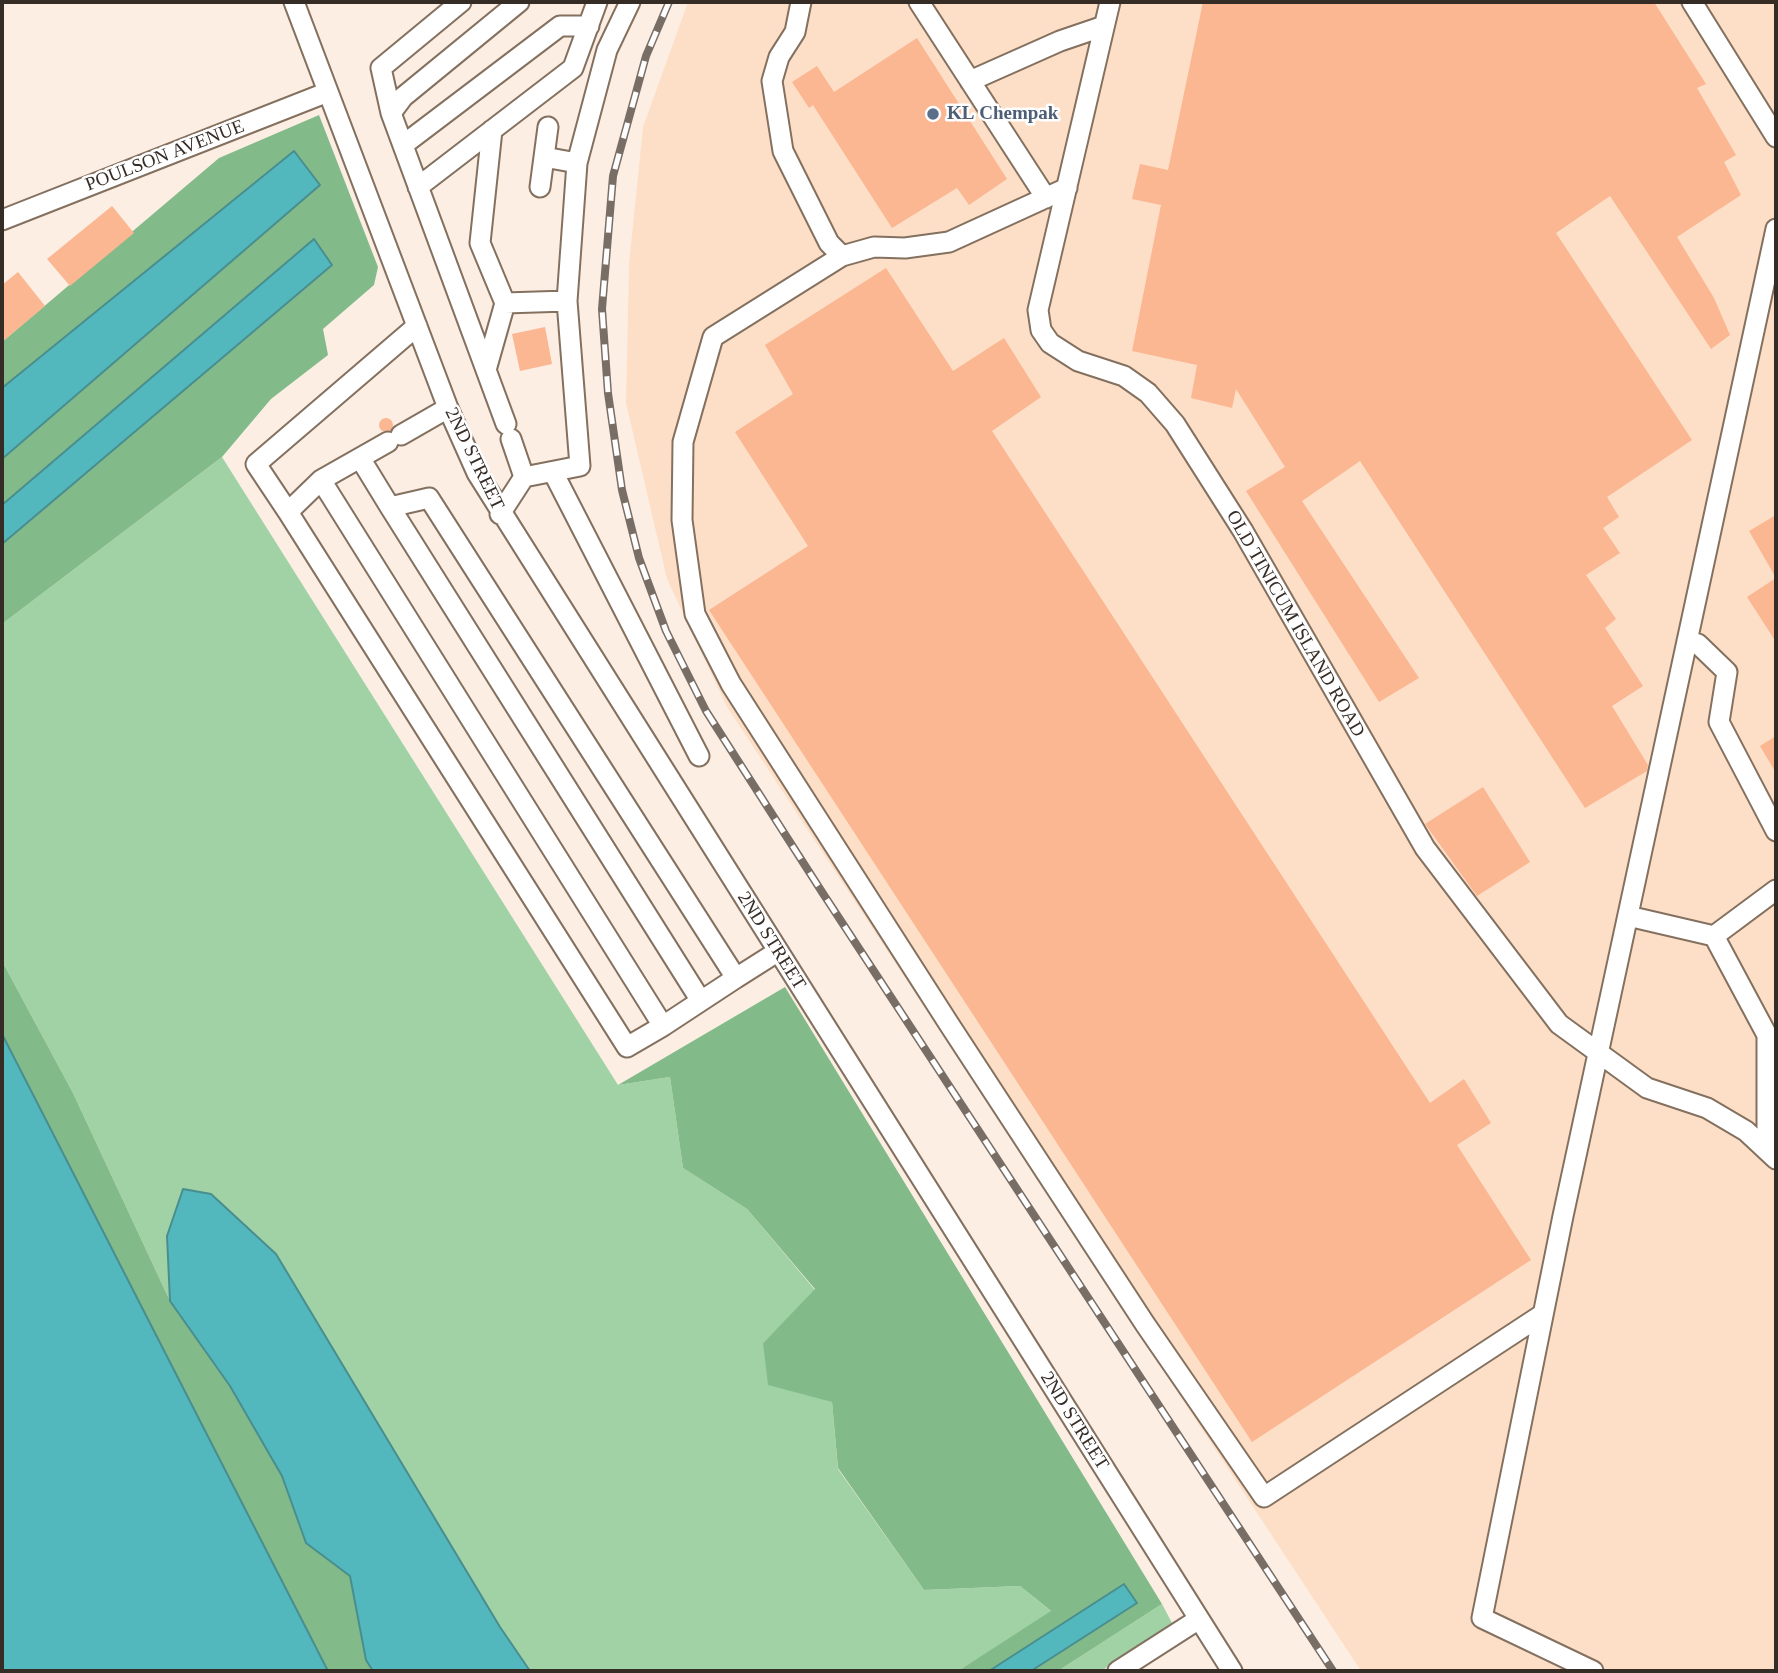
<!DOCTYPE html>
<html>
<head>
<meta charset="utf-8">
<style>
  body { margin:0 }
  #map { position:relative; width:1778px; height:1673px; overflow:hidden; background:#fceee3; font-family:"Times New Roman",serif }
  canvas { display:block }
  .frame { position:absolute; inset:0; border:4px solid #352c25; pointer-events:none }
</style>
</head>
<body>
<div id="map">
<canvas width="1778" height="1673"></canvas>
<div class="frame"></div>
</div>
<script>
const ctx = document.querySelector('canvas').getContext('2d');
ctx.lineJoin = 'round';
function fill(path, color) { ctx.fillStyle = color; ctx.fill(path, 'evenodd'); }
function trace(path, color, width, dash) { ctx.strokeStyle = color; ctx.lineWidth = width; ctx.lineCap = dash ? 'butt' : 'round'; ctx.setLineDash(dash || []); ctx.stroke(path); }
function label(font, color, halo, rows, align = 'center') {
  ctx.font = font + ' "Times New Roman",serif'; ctx.lineWidth = 5; ctx.setLineDash([]); ctx.textBaseline = 'middle'; ctx.strokeStyle = halo; ctx.fillStyle = color; for (const [text, x, y, turn = 0] of rows) {
    ctx.save(); ctx.translate(x, y); ctx.rotate((+turn || 0) * Math.PI / 180); ctx.textAlign = isNaN(turn) ? turn : align; if (halo) ctx.strokeText(text, 0, 0); ctx.fillText(text, 0, 0); ctx.restore();
  }
}
fill(new Path2D(`
  M 688,2 L 1776,2 L 1776,1671 L 1361,1671 L 727,707 L 667,579 L 626,403 L 629,264 L 643,127 Z`), '#fddfc7');
fill(new Path2D(`
  M 222,457 L 618,1085 L 670,1077 L 683,1168 L 747,1209 L 815,1290 L 763,1343 L 832,1402 L 838,1469 L 924,1590 L 1020,1586 L 1052,1612 L 958,1671 L 530,1671 L 500,1627 L 167,1236 L 170,1301 L 73,1093 L 2,961 L 2,624 Z
  M 1162,1604 L 1172,1623 L 1164,1631 L 1101,1671 L 1058,1671 Z`), '#a0d2a5');
fill(new Path2D(`
  M 319,115 L 378,267 L 374,285 L 323,329 L 328,355 L 271,399 L 222,457 L 2,624 L 2,544 L 331,265 L 314,239 L 2,505 L 2,459 L 319,185 L 294,151 L 2,388 L 2,342 L 219,158 Z
  M 2,961 L 73,1093 L 170,1301 L 230,1386 L 282,1476 L 306,1543 L 350,1575 L 366,1660 L 373,1671 L 328,1671 L 2,1034 Z
  M 785,987 L 1162,1604 L 1058,1671 L 1031,1671 L 1136,1604 L 1125,1584 L 989,1671 L 958,1671 L 1051,1611 L 1020,1586 L 924,1590 L 838,1468 L 832,1402 L 768,1385 L 763,1343 L 815,1289 L 747,1209 L 683,1168 L 670,1077 L 618,1085 Z`), '#82bb89');
const water = new Path2D(`
  M 294,151 L 320,185 L 2,459 L 2,388 Z
  M 314,239 L 332,265 L 2,544 L 2,505 Z
  M 2,1034 L 328,1671 L 2,1671 Z
  M 183,1189 L 211,1194 L 276,1254 L 500,1627 L 530,1671 L 373,1671 L 366,1660 L 350,1576 L 306,1543 L 282,1476 L 230,1386 L 170,1301 L 167,1236 Z
  M 1124,1584 L 1137,1603 L 1031,1671 L 989,1671 Z`);
fill(water, '#52b8bd');
trace(water, '#498e8f', 2);
fill(new Path2D(`
  M 1203,2 L 1654,2 L 1706,84 L 1697,88 L 1736,155 L 1724,162 L 1741,195 L 1677,237 L 1714,298 L 1730,335 L 1711,349 L 1610,196 L 1556,233 L 1692,440 L 1607,497 L 1619,517 L 1603,528 L 1620,553 L 1586,575 L 1616,619 L 1605,628 L 1643,686 L 1612,706 L 1648,765 L 1647,771 L 1585,808 L 1360,461 L 1302,501 L 1419,678 L 1379,702 L 1246,491 L 1285,467 L 1236,389 L 1232,408 L 1191,398 L 1197,365 L 1132,351 L 1161,205 L 1132,199 L 1140,164 L 1168,170 Z
  M 917,38 L 1007,179 L 969,205 L 957,188 L 892,228 L 813,105 L 809,108 L 792,82 L 817,66 L 834,92 Z
  M 112,206 L 134,233 L 70,286 L 47,259 Z
  M 886,268 L 953,371 L 1004,338 L 1041,397 L 992,431 L 1430,1103 L 1464,1079 L 1491,1123 L 1457,1145 L 1531,1260 L 1252,1442 L 709,610 L 808,546 L 735,432 L 793,394 L 765,345 Z
  M 18,272 L 45,306 L 2,342 L 2,285 Z
  M 545,327 L 552,364 L 520,371 L 512,334 Z
  M379 425a7 7 0 1 1 14 0a7 7 0 1 1-14 0Z
  M 1776,515 L 1776,642 L 1747,597 L 1776,578 L 1749,531 Z
  M 1776,736 L 1776,773 L 1760,746 Z
  M 1483,787 L 1530,862 L 1477,896 L 1425,824 Z`), '#fbb692');
const minor = new Path2D(`
  M 294,2 L 448,408 L 477,473 L 1232,1671
  M 461,2 L 381,68 L 391,113 L 506,424
  M 801,2 L 795,32 L 779,57 L 772,81 L 783,151 L 829,243 L 842,256
  M 919,2 L 1046,198
  M 1110,2 L 1038,310 L 1041,330 L 1050,343 L 1078,361 L 1124,376 L 1148,393 L 1175,424 L 1243,531 L 1425,848 L 1559,1024 L 1647,1088 L 1707,1108 L 1746,1131 L 1776,1159
  M 1692,2 L 1776,137
  M 970,81 L 1060,41 L 1104,26
  M 391,113 L 403,97 L 519,2
  M 403,145 L 560,26 L 589,26
  M 544,157 L 548,127
  M 418,187 L 573,68 L 597,2
  M 540,187 L 544,157 L 577,163
  M 1067,188 L 949,242 L 905,248 L 874,247 L 842,256 L 713,337 L 683,442 L 682,520 L 695,614 L 731,684 L 949,1024 L 1145,1324 L 1264,1497 L 1543,1314
  M 2,220 L 328,92
  M 505,303 L 567,301
  M 486,370 L 505,303 L 480,243 L 492,130
  M 401,435 L 448,408
  M 360,458 L 390,507 L 701,1001 L 736,978 L 429,498 L 390,507
  M 553,472 L 699,756
  M 524,477 L 580,466 L 567,301 L 577,163 L 607,50 L 630,2
  M 321,480 L 663,1026 L 627,1047 L 288,512 L 321,480 L 388,442
  M 288,512 L 256,464 L 417,326
  M 500,514 L 524,477 L 511,439
  M 1687,641 L 1698,644 L 1727,672 L 1719,722 L 1776,831
  M 1628,916 L 1714,936
  M 736,978 L 777,952
  M 663,1026 L 701,1001
  M 1767,1149 L 1767,1035 L 1714,936 L 1776,890
  M 1118,1671 L 1199,1619
  M 1593,1671 L 1482,1618 L 1563,1216 L 1776,229`);
trace(minor, '#84705f', 23);
trace(minor, '#fff', 19);
const rail = new Path2D(`
  M 669,2 L 646,56 L 613,176 L 602,309 L 608,393 L 622,490 L 639,558 L 666,631 L 706,711 L 822,892 L 1333,1671`);
trace(rail, '#796e66', 8);
trace(rail, '#fefefe', 5, [16]);
for (const [x, y, r, color] of [
  [933,114,7,"#5c6f8a"]
]) { const dot = new Path2D(); dot.arc(x, y, r, 0, 2 * Math.PI); ctx.fillStyle = color; ctx.fill(dot); trace(dot, '#fefefe', 2.5); }
label('bold 19px', '#4e5e75', '#fefefe', [
  ["KL Chempak",947,114]
], 'left');
label('19px', '#352c25', '#fefefe', [
  ["POULSON AVENUE",165,156,-21],
  ["2ND STREET",474,459,64],
  ["OLD TINICUM ISLAND ROAD",1295,624,60],
  ["2ND STREET",771,941,58],
  ["2ND STREET",1074,1421,58]
]);
</script>
</body>
</html>
